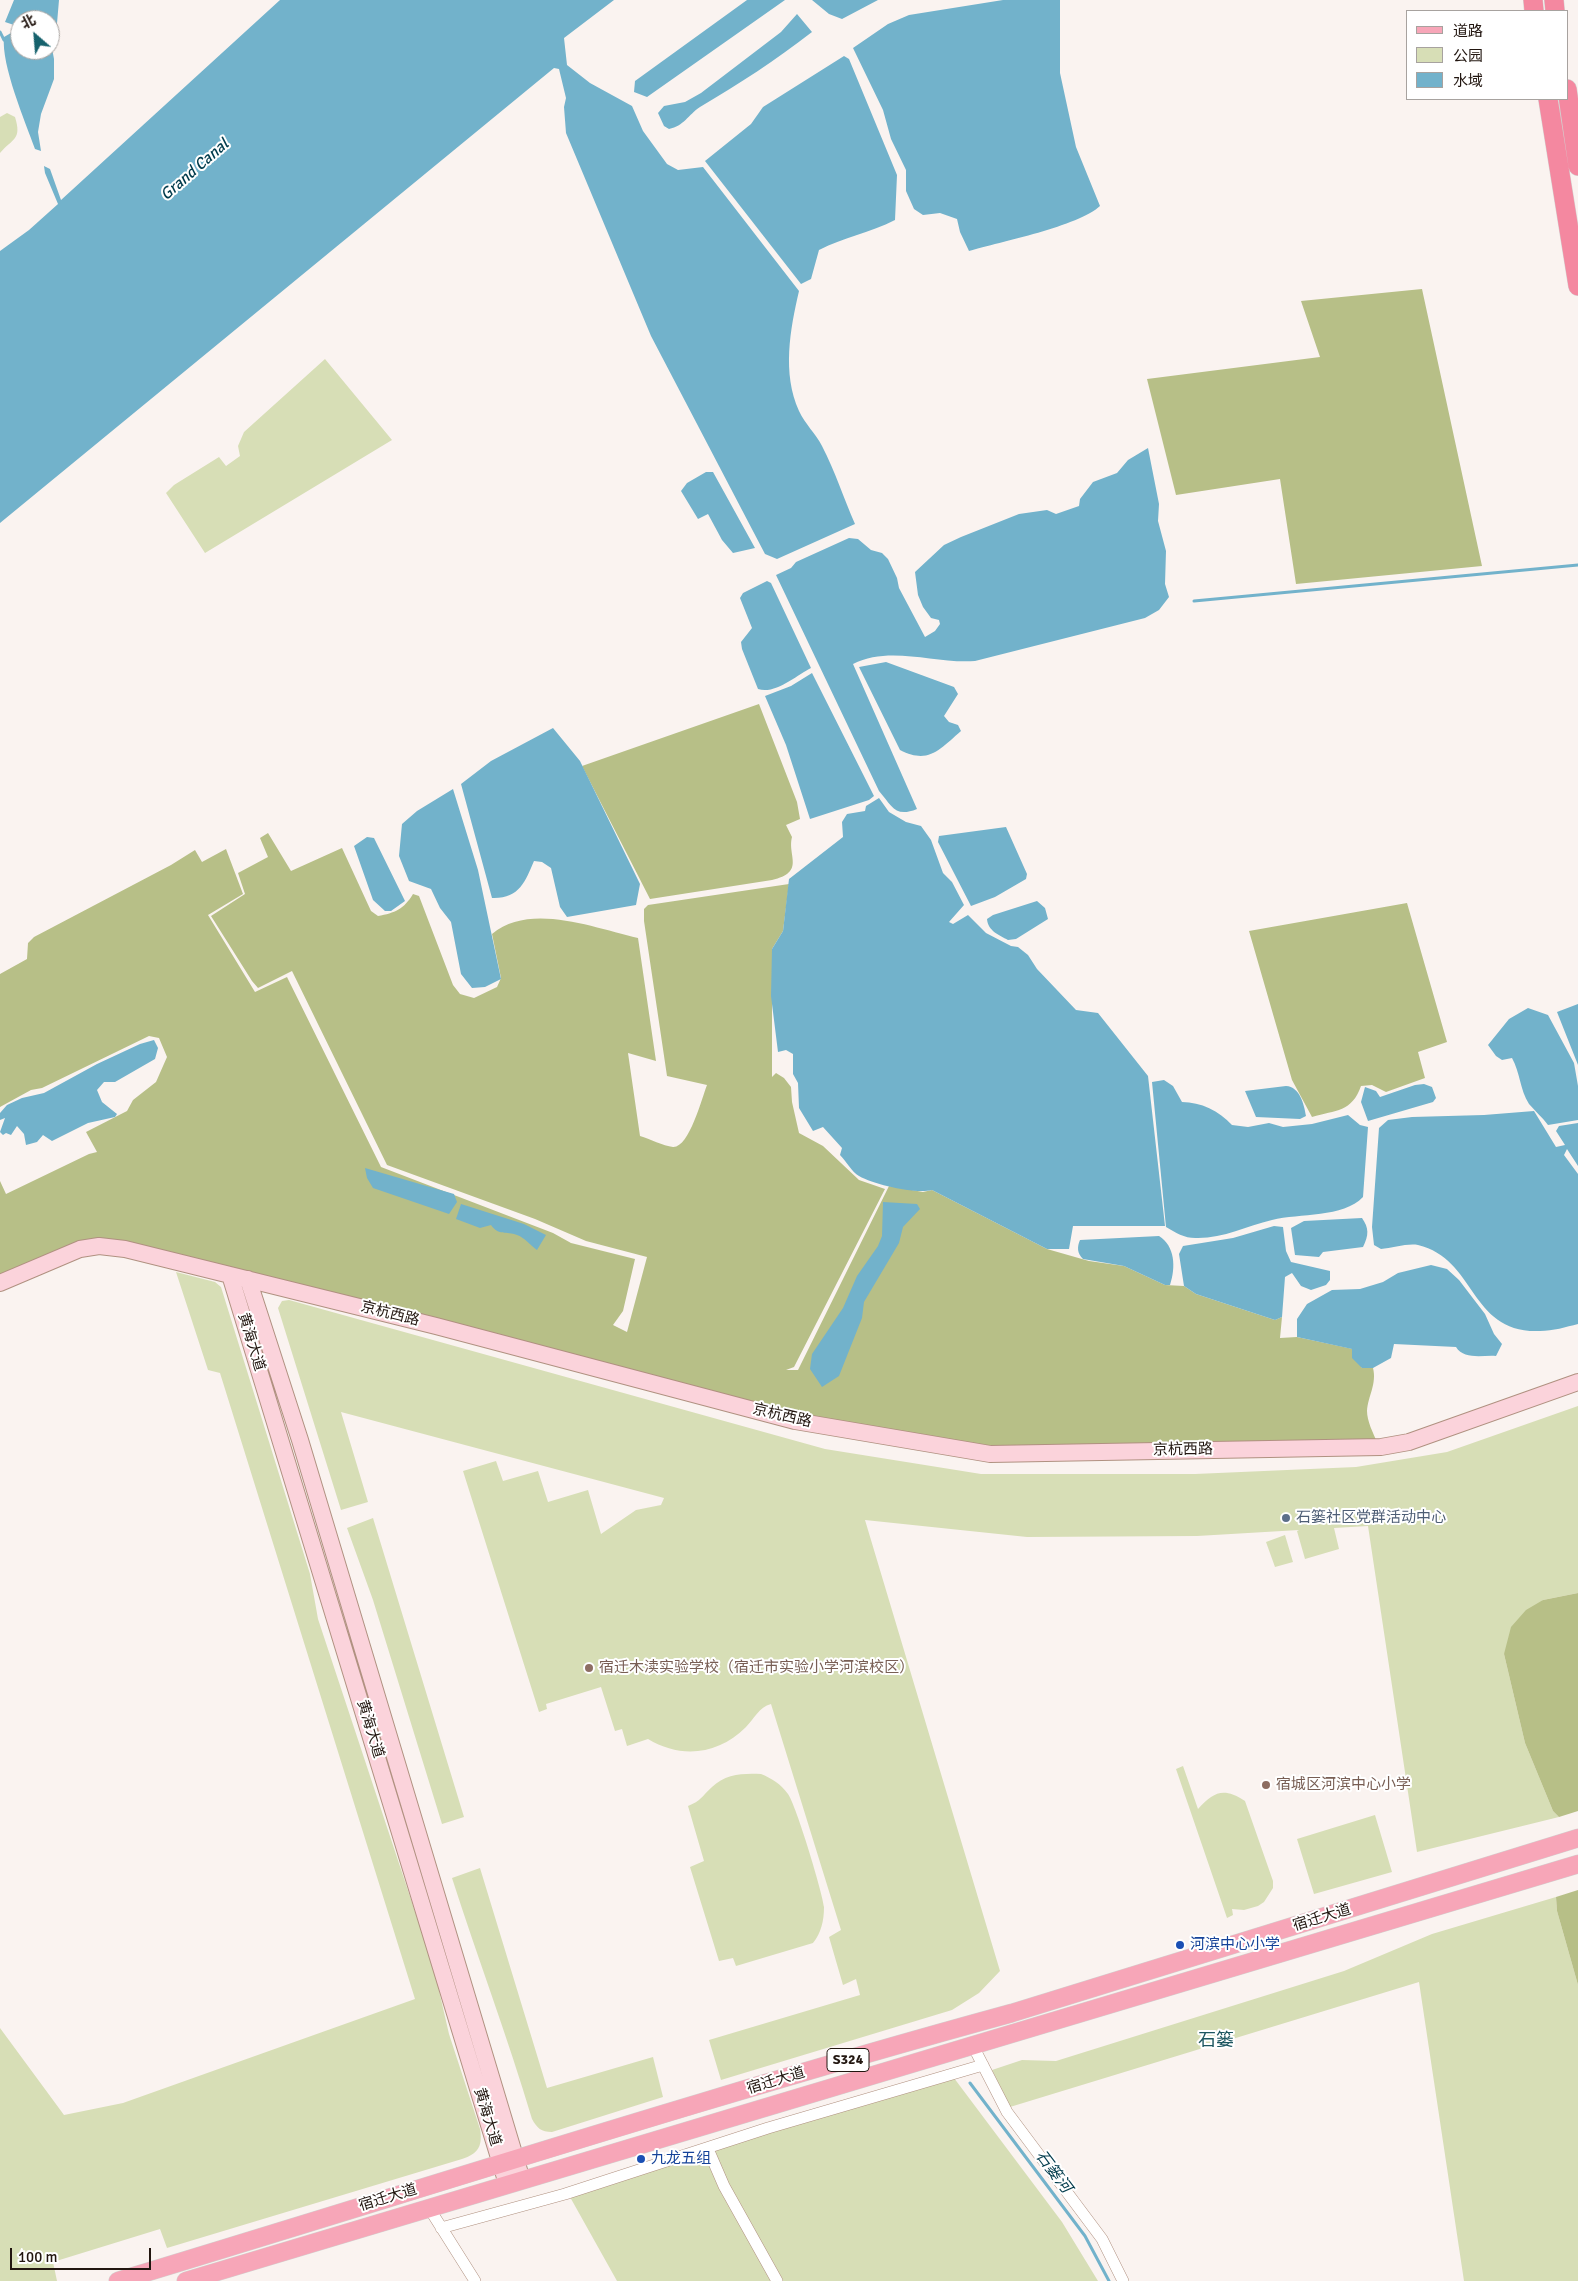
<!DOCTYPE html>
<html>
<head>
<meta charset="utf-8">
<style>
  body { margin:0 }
  #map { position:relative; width:1578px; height:2281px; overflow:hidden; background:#faf3f0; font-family:Signika,"Noto Sans SC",sans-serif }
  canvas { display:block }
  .legend { position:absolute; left:1406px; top:10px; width:162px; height:90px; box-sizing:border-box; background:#fff; border:1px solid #a7a29f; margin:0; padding:6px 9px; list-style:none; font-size:15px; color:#221610 }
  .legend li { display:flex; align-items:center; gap:10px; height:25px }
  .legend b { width:25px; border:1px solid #a7a29f }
  .north { position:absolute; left:10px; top:10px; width:50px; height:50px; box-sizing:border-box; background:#fff; border:1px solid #a7a29f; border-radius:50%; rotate:333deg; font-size:14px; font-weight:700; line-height:20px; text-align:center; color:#221610 }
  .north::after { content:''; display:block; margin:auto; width:18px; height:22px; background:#16626d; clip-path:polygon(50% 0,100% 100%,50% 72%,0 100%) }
  .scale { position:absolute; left:10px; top:2248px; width:141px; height:22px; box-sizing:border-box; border:2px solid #221610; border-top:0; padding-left:6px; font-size:15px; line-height:18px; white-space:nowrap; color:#221610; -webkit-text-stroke:4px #fff; paint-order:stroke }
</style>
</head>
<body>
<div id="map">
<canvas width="1578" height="2281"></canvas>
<ul class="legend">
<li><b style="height:6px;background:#f7a6b8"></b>道路</li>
<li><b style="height:14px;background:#d7deb6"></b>公园</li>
<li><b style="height:14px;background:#72b2cb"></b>水域</li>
</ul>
<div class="north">北</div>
<div class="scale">100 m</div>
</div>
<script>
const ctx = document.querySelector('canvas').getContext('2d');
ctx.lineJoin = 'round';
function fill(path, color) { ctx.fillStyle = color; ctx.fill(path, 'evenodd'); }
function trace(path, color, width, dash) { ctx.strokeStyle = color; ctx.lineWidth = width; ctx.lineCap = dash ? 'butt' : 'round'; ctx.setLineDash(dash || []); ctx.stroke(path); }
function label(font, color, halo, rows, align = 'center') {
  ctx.font = font + ' Signika,"Noto Sans SC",sans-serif'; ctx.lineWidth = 4; ctx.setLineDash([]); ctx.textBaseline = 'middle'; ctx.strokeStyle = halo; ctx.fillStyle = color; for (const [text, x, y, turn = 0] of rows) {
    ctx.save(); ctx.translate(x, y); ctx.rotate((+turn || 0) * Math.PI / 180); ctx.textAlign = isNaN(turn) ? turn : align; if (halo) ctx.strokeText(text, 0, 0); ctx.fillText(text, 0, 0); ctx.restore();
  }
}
fill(new Path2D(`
  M 7,113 L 15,117 C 22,140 13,138 0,153 L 0,117 Z
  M 325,359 L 392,440 L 205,553 L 166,493 L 174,485 L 219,457 L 226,466 L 240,456 L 238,446 L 244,432 Z
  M 176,1272 L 215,1282 L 221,1287 L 310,1574 L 318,1619 L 434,1969 L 449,2034 L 480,2129 C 483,2146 478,2154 462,2159 L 167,2248 L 160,2229 L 53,2262 L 57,2281 L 0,2281 L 0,2028 L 64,2115 L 123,2103 L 415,1999 L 220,1373 L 208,1370 Z
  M 289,1300 L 825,1449 L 981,1474 L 1195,1474 L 1356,1467 L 1447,1452 L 1578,1406 L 1578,1593 L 1543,1600 L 1504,1654 L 1525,1743 L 1553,1811 L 1559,1817 L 1417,1852 L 1368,1526 L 1334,1528 L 1339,1549 L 1305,1559 L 1297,1531 L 1299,1530 L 1197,1536 L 1027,1537 L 865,1520 L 1000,1971 L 979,1993 L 952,2010 L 721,2080 L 709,2040 L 860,1995 L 856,1979 L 843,1985 L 829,1937 L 841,1930 L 771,1704 C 759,1707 754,1719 746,1727 C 718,1755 681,1759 648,1739 L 627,1746 L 622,1729 L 615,1731 L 601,1687 L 546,1704 L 547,1709 L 539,1712 L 463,1471 L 496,1461 L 503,1481 L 538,1471 L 548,1502 L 588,1490 L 601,1534 L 636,1510 L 661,1505 L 664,1498 L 341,1412 L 368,1502 L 341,1510 L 278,1308 L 282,1301 Z
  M 373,1518 L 464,1817 L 442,1824 L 373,1600 L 347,1528 Z
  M 1285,1535 L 1293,1562 L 1275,1567 L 1266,1542 Z
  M 1183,1766 L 1198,1809 C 1214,1792 1223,1787 1245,1801 L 1273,1881 L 1273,1888 L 1264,1902 L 1258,1906 L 1244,1910 L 1232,1909 L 1233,1915 L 1227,1918 L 1176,1769 Z
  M 761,1774 C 771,1778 781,1784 788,1794 C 796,1805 823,1894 824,1907 C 824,1921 821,1933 813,1943 L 736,1966 L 733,1958 L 719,1961 L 690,1867 L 704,1861 L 688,1806 C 701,1801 702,1796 712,1787 C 725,1774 744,1773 761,1774 Z
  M 1375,1815 L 1392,1872 L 1314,1894 L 1297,1839 Z
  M 480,1868 L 547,2088 L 653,2057 L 663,2097 L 552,2132 C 541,2132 537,2128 532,2119 C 508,2038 478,1959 452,1878 Z
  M 1556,1897 L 1557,1911 L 1578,1985 L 1578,2281 L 1464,2281 L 1419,1982 L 1010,2107 L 992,2070 L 1022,2060 L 1056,2061 L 1344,1971 L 1432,1934 Z
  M 951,2074 L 1062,2222 L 1098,2281 L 617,2281 L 570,2197 Z`), '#d7deb6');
fill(new Path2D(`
  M 1422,289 L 1482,566 L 1296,584 L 1280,479 L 1176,495 L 1147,379 L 1320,357 L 1301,301 Z
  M 759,704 L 797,802 L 800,819 L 786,825 L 792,837 C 787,856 806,872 772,880 L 650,899 L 582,766 Z
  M 268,833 L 291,871 L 342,848 L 371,911 L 378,916 C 395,913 404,909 413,894 L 419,896 L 453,985 L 460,994 L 474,998 L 497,987 L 501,978 L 492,934 C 530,902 594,928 638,938 L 656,1061 L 628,1053 L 640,1136 C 650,1139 663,1146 673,1147 C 689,1148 702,1098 707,1085 L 667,1076 L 644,921 L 644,909 L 648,905 L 789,884 L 783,931 L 772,949 L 772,1077 L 776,1073 L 784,1078 L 791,1087 L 792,1102 L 799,1133 L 823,1146 L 859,1180 L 885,1189 L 794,1367 L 786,1370 L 798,1370 L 889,1186 L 923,1192 L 932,1190 L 1047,1249 L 1089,1261 L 1124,1266 L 1165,1285 L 1184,1286 L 1196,1294 L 1275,1320 L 1282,1317 L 1280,1338 L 1297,1337 L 1353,1349 L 1362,1368 L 1373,1368 C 1377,1384 1368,1396 1367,1411 C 1367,1421 1373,1433 1377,1442 L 998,1450 L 805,1416 L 128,1242 L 0,1278 L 0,1181 L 6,1194 L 89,1154 L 97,1152 L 86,1132 L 127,1111 L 133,1100 L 156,1082 L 167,1057 L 159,1038 L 149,1036 L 42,1088 L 31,1090 L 0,1107 L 0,974 L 27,959 L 28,943 L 34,937 L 171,865 L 195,850 L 202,862 L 226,849 L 243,894 L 208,915 L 255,992 L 287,977 L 381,1167 L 553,1233 L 571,1243 L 635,1259 L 623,1311 L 613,1325 L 627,1332 L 647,1257 L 586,1241 L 535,1219 L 387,1165 L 292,971 L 258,988 L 252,981 L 211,916 L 245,894 L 238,873 L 268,857 L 260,838 Z
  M 1407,903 L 1447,1042 L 1418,1052 L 1425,1078 L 1386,1092 L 1372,1085 L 1361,1086 C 1352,1112 1336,1110 1312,1117 L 1292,1080 L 1249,931 Z
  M 1578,1593 L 1578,1811 L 1559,1817 L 1553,1811 L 1525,1743 L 1504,1654 L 1511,1627 L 1526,1610 L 1543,1600 Z
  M 1578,1890 L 1578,1985 L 1557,1911 L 1556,1897 Z`), '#b7bf87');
fill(new Path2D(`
  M 14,0 L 59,0 L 56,35 L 50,34 L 50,20 L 20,20 L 20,27 L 5,22 Z
  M 280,0 L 614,0 L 564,38 L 567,65 L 590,83 L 632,106 L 643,131 L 667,164 L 678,170 L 703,167 L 799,291 C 790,330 782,373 799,411 C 805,424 816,434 822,446 C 835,471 844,499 855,524 L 777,559 L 765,554 L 651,336 L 566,133 L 564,107 L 566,98 L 559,69 L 554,68 L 0,523 L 0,251 L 29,230 L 58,204 L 45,173 L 44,166 L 50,169 L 61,200 Z
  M 747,0 L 785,0 L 647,97 L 634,92 L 635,81 Z
  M 812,0 L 878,0 L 842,19 L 829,14 Z
  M 1003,0 L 1060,0 L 1060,73 L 1076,147 L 1100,206 C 1079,226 1000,242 969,251 L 960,232 L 957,219 L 940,213 L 923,215 L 914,209 L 906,191 L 906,170 L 891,139 L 883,110 L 853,48 L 888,24 L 909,15 Z
  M 797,14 L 812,32 C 776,60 739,84 700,107 C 688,115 684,126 669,129 L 664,126 L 658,113 L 664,106 L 685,102 L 701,93 L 781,32 Z
  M 11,33 L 20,35 L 20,50 L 50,50 L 51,43 L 54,59 L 54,79 L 41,114 L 38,132 L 41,151 L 35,149 C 25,121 1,65 4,37 Z
  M 844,56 L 849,59 L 897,175 L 895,220 C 870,233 844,237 819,250 L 811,279 L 801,284 L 705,161 L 751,124 L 763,107 Z
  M 1148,448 L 1159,504 L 1158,521 L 1166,551 L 1165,584 L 1169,597 L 1159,610 L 1145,618 L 975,661 C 935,664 890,645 853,664 L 917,809 C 895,818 892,806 879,791 L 776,575 L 791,568 L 796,562 L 849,538 L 858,539 L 871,550 L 882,553 L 888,559 L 897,578 L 899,588 L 925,637 L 935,631 L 940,624 L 939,620 L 931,618 L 923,607 L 918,595 L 915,572 L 944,545 L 961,537 L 1019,514 L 1047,510 L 1056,514 L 1079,506 L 1080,499 L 1093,482 L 1117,473 L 1128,460 Z
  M 706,472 L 713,472 L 755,548 L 733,553 L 722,540 L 708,514 L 698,519 L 681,491 L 687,483 Z
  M 767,581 L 771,583 L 811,668 C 797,675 775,695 758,689 L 742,649 L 741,642 L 752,628 L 740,598 L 743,593 Z
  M 886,662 L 954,687 L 958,694 L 944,716 L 949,722 L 958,725 L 961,731 C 940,749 929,765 900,750 L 859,667 Z
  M 812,673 L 874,796 L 869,800 L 810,819 L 786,745 L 765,696 L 791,686 Z
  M 553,728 L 580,761 L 640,884 L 636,905 L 567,917 L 560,907 L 551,868 L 542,862 L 534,861 C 525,882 519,899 492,898 L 461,784 L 491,761 Z
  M 453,789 L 478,870 L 501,979 L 485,987 L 472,988 L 461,974 L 451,922 L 440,908 L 431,889 L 409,881 L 399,856 L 402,824 L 417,811 Z
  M 879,798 L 889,812 L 906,822 L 921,826 L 931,840 L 943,873 L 952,882 L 964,905 L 949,922 L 953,924 L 968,915 L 986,933 L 1011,946 L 1018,947 L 1028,955 L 1037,969 L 1076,1010 L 1098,1013 L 1148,1076 L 1165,1226 L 1073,1226 L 1069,1249 L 1047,1249 L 932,1190 C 915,1194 875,1185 859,1176 C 852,1172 846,1161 840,1155 L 842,1148 L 823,1127 L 813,1131 L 799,1108 L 798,1083 L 793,1074 L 793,1054 L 786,1050 L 778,1052 L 771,996 L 772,949 L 783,931 L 789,879 L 843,837 L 842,822 L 847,814 L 865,811 L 866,806 Z
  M 1006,827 L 1027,874 L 1026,879 L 995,897 L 971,906 L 938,842 L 939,836 Z
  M 367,837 L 374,838 L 405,901 L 391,911 L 385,911 L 373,900 L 354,846 Z
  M 1037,901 L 1045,908 L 1048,919 L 1016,939 L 1008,940 C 999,935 988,931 987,919 L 993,915 Z
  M 1578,1004 L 1578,1065 L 1557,1012 Z
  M 1528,1008 L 1548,1015 L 1574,1063 L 1578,1086 L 1578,1120 L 1548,1125 C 1542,1117 1535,1111 1529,1104 C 1520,1090 1520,1072 1512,1058 L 1502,1060 L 1496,1056 L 1488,1045 L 1509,1019 Z
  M 154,1040 L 158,1048 L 155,1059 L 115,1082 L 104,1082 L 97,1090 L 102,1102 L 117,1114 L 115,1117 L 88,1123 L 52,1141 L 43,1135 L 37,1142 L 26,1145 L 24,1134 L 17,1126 L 11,1135 L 6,1133 L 3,1135 L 0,1132 L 5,1118 L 0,1120 L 0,1113 L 7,1105 L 22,1098 L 44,1093 L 97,1064 L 140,1044 Z
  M 1164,1080 L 1173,1086 L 1182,1102 C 1201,1102 1219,1111 1232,1125 L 1248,1127 L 1269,1123 L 1283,1127 L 1312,1124 L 1348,1115 L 1360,1125 L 1368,1127 L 1363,1197 C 1343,1218 1300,1213 1272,1220 C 1247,1226 1224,1238 1198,1238 C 1186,1239 1176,1233 1166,1227 L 1152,1082 Z
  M 1424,1084 L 1432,1087 L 1436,1098 L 1433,1102 L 1368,1121 L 1361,1102 L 1365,1087 L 1376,1091 L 1380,1097 L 1415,1085 Z
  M 1286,1086 C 1300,1087 1304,1104 1306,1116 L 1300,1119 L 1256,1117 L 1245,1091 Z
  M 1534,1111 L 1556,1147 L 1565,1145 L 1556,1131 L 1559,1126 L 1578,1123 L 1578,1166 L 1567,1149 L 1564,1155 L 1578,1174 L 1578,1324 C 1566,1327 1553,1331 1540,1331 C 1469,1334 1477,1259 1418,1245 C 1408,1243 1392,1248 1381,1249 L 1374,1245 L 1372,1227 L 1379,1128 L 1388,1120 L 1412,1117 L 1484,1115 Z
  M 365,1168 L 454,1194 L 457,1202 L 449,1214 L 373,1188 L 367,1178 Z
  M 883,1202 L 917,1204 L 920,1209 L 903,1227 L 899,1243 L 864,1302 L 862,1318 L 839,1376 L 822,1387 L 810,1369 L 812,1354 L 843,1308 L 857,1276 L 878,1246 L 882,1236 Z
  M 461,1204 L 524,1224 L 546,1235 L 537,1250 C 531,1246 524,1237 517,1235 C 506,1231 499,1236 491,1225 L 480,1228 L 456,1219 Z
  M 1362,1218 C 1369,1228 1369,1235 1363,1247 L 1323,1252 L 1319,1257 L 1295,1255 L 1291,1228 L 1304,1221 Z
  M 1274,1226 L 1283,1227 L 1286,1251 L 1291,1262 L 1330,1271 L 1330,1280 L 1326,1285 L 1311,1290 L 1301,1286 L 1292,1273 L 1285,1277 L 1282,1317 L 1275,1320 L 1196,1294 L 1184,1286 L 1179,1254 L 1183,1246 L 1233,1238 Z
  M 1159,1236 C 1175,1246 1176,1267 1170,1285 L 1165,1285 L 1124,1266 L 1083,1259 C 1077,1253 1077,1247 1080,1240 Z
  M 1431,1265 L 1447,1269 L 1459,1280 L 1485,1314 L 1494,1334 L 1502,1344 L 1496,1356 C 1482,1355 1464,1360 1456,1347 L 1394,1344 L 1391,1358 L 1373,1368 L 1362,1368 L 1352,1358 L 1352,1349 L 1297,1337 L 1297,1319 L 1307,1304 L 1332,1290 L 1360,1289 L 1383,1282 L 1398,1273 Z`), '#72b2cb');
trace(new Path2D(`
  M 0,32 L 4,40
  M 1194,601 L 1578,565
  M 970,2083 L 1085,2236 L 1109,2281`), '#72b2cb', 3);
const minor = new Path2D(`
  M 972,2044 L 1007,2112 L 1102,2239 L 1123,2281
  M 708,2149 L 724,2186 L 777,2281
  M 429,2208 L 475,2281
  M 441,2228 L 565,2194 L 768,2128 L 983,2065`);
const secondary = new Path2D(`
  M 230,1275 L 507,2184
  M 248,1279 L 300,1440 L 522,2180
  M 0,1283 L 80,1249 L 99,1246 L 125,1249 L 436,1326 L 795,1421 L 990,1454 L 1381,1447 L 1409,1442 L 1578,1382`);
const primary = new Path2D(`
  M 118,2281 C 416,2191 712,2095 1012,2013 L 1578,1838
  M 186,2281 L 1578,1864`);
const trunk = new Path2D(`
  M 1533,0 L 1534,11
  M 1554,0 L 1555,11
  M 1567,89 L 1578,166
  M 1548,99 L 1578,286`);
trace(minor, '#b09180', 12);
trace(secondary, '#b09180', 18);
trace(primary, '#d3d0cf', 19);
trace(trunk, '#d3d0cf', 20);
trace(minor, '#fff', 11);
trace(secondary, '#fbd3db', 16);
trace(primary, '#f7a6b8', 18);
trace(trunk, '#f488a0', 19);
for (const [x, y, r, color] of [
  [1286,1518,5,"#5c6f8a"],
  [589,1668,5,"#8d6e63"],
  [1266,1785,5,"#8d6e63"],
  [1180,1945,5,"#1a4fb4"],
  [641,2159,5,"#1a4fb4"]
]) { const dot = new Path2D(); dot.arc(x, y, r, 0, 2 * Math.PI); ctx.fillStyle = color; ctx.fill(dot); trace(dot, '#fff', 2); }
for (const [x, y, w] of [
  [848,2060,42]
]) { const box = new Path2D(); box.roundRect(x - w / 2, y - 11.5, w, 23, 4); ctx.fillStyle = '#fff'; ctx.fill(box); trace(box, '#221610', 1); }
label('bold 14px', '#221610', null, [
  ["S324",848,2060]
]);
label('15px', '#221610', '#fff', [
  ["京杭西路",390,1314,14],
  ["黄海大道",251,1342,73],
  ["京杭西路",782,1416,13],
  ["京杭西路",1183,1450,-1],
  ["黄海大道",370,1729,73],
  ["宿迁大道",1322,1918,-17],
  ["宿迁大道",776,2081,-17],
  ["黄海大道",487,2117,73],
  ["宿迁大道",388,2198,-17]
]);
label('15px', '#4e5e75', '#fff', [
  ["石篓社区党群活动中心",1296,1518]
], 'left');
label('15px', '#785e54', '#fff', [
  ["宿迁木渎实验学校（宿迁市实验小学河滨校区）",599,1668],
  ["宿城区河滨中心小学",1276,1785]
], 'left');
label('15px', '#164399', '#fff', [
  ["河滨中心小学",1190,1945],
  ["九龙五组",651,2159]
], 'left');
label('italic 16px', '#003b4c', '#fff', [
  ["Grand Canal",195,170,-41],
  ["石篓河",1053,2172,53]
]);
label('18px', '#1d5660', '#fff', [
  ["石篓",1216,2041]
]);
</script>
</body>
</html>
